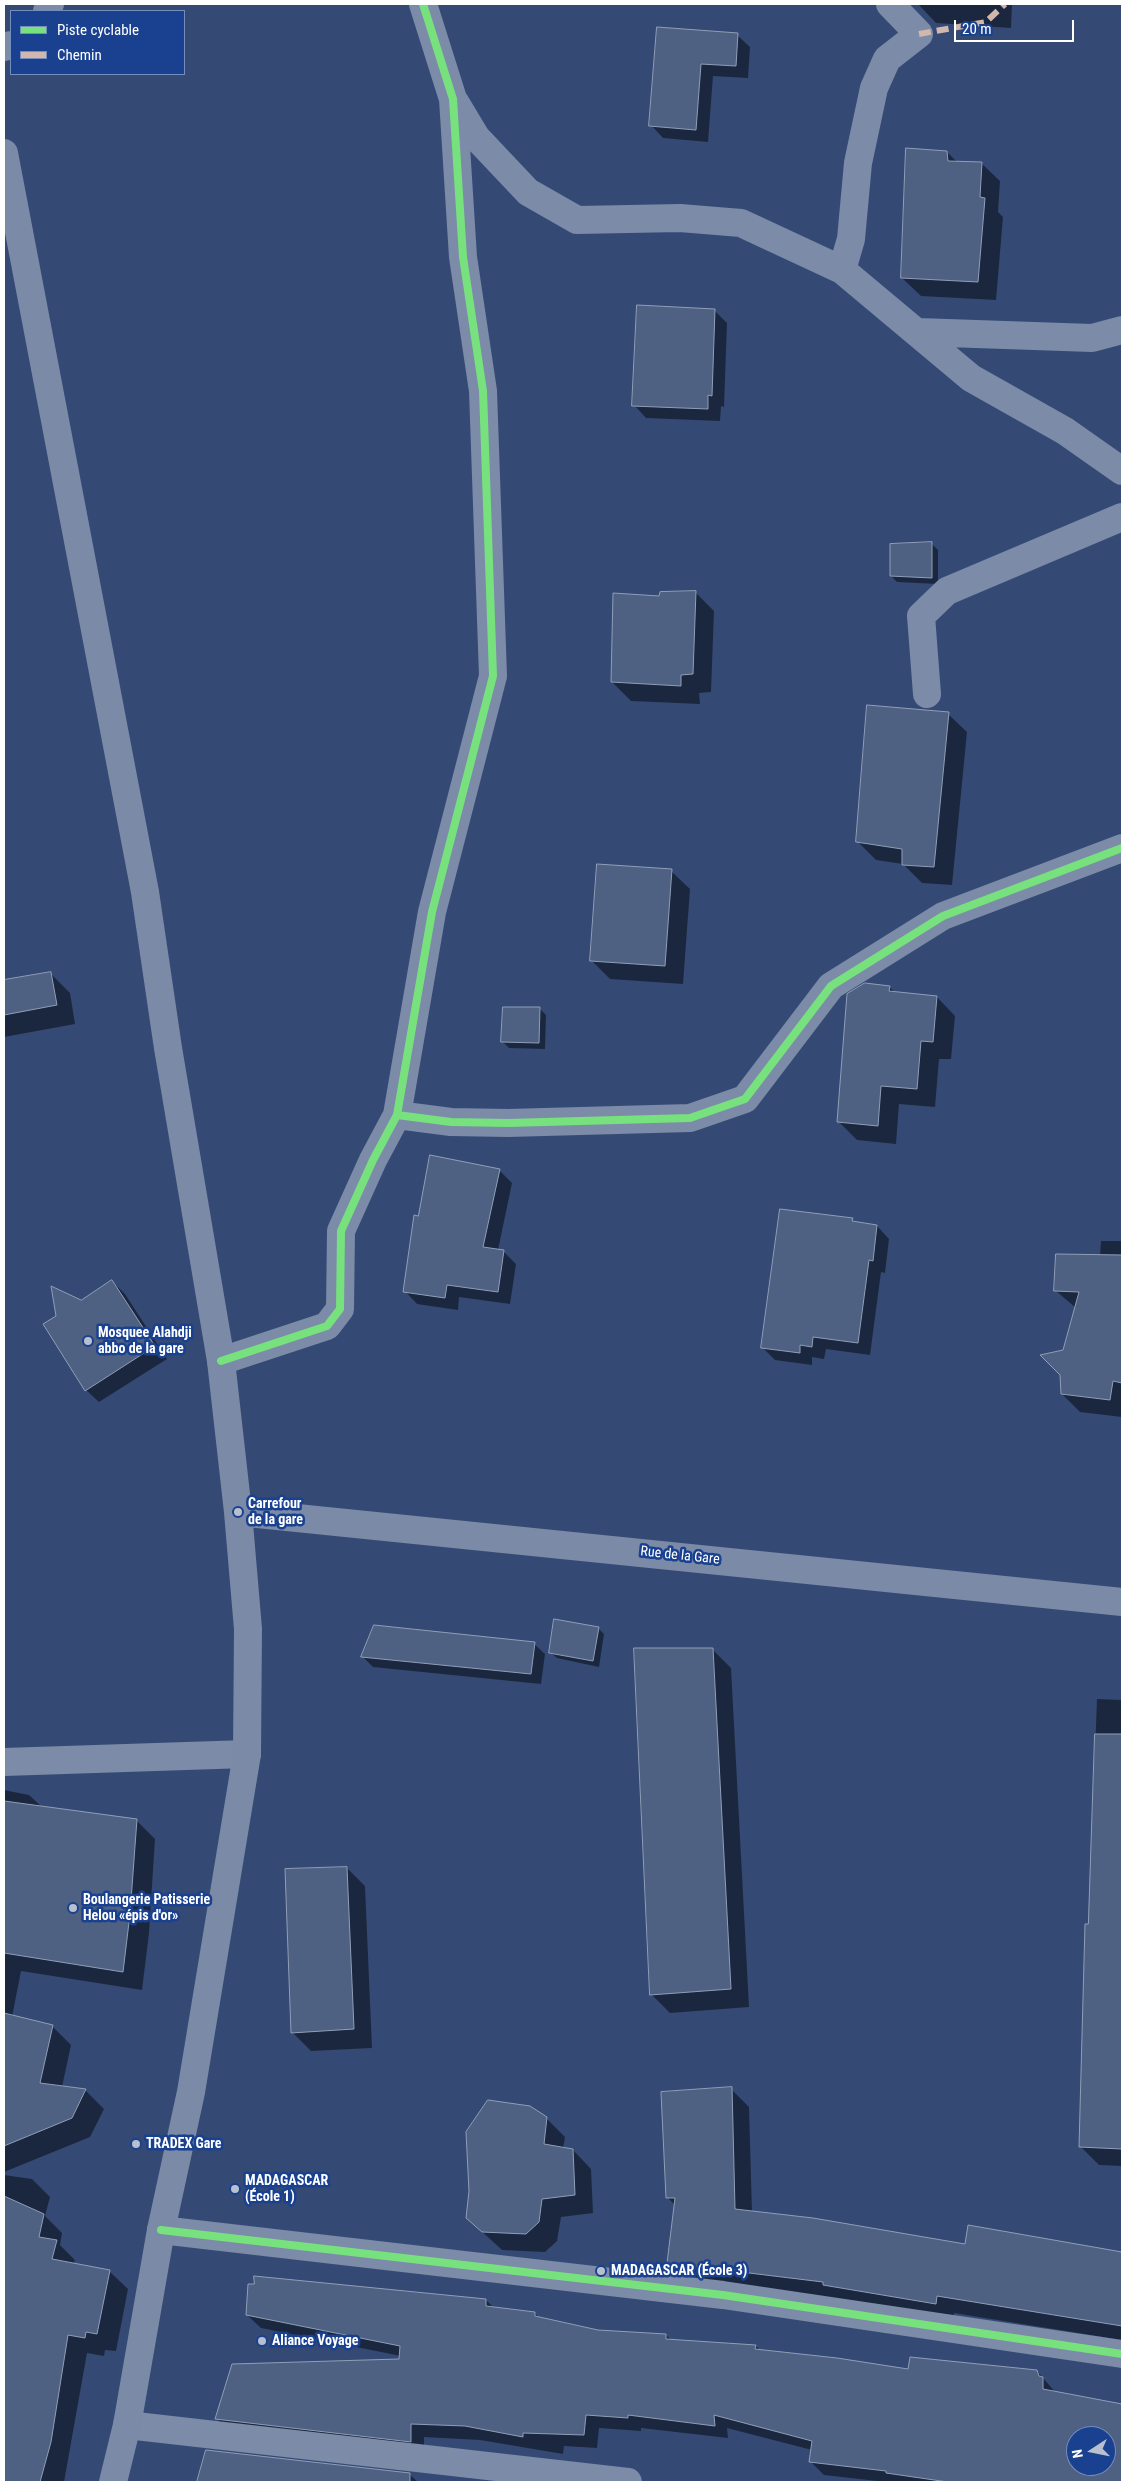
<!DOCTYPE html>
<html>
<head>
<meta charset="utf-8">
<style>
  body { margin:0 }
  #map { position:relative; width:1126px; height:2486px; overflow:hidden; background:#344a75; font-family:"Roboto Condensed",sans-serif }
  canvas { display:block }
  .frame { position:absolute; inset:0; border:5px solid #fff; pointer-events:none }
  .legend { position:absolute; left:10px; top:10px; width:175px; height:65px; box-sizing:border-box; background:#194190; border:1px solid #758dbc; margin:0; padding:6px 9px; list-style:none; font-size:15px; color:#fff }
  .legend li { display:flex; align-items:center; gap:10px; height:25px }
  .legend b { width:25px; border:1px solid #758dbc }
  .north { position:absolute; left:1066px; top:2426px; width:50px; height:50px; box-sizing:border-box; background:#194190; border:1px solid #758dbc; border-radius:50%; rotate:259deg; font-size:14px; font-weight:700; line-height:20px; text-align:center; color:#fff }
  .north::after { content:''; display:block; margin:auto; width:18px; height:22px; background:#b8c0cf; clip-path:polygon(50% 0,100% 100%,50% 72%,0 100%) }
  .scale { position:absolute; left:954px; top:20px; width:120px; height:22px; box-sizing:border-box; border:2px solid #fff; border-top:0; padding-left:6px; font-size:15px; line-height:18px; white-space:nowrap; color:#fff; -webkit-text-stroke:4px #194190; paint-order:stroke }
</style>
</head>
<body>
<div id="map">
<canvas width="1126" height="2486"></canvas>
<div class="frame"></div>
<ul class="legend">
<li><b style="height:6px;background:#77e17e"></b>Piste cyclable</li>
<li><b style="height:6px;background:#d1b7ad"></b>Chemin</li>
</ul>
<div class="north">N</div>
<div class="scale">20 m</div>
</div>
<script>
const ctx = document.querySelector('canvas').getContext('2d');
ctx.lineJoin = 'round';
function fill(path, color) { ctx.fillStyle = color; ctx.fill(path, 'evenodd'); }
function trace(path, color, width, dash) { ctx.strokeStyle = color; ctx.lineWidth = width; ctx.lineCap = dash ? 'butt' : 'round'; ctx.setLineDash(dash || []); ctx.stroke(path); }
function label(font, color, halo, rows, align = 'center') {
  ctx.font = font + ' "Roboto Condensed",sans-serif'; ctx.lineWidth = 5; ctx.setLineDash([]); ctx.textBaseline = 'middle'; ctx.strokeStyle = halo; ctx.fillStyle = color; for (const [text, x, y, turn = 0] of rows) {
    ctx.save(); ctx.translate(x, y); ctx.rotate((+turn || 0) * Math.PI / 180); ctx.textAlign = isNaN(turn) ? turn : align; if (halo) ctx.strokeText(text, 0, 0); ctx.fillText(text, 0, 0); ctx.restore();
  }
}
fill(new Path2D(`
  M 918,4 L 1012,4 L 1011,28 L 936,23 Z
  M 658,28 L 737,35 L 750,47 L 748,78 L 713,76 L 708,142 L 663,138 L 651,125 Z
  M 947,152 L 957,162 L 981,163 L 1000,181 L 998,212 L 1003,217 L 996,300 L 921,296 L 902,278 Z
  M 714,310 L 727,323 L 724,407 L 721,406 L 720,421 L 646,418 L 634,405 Z
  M 931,543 L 938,550 L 938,584 L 897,582 L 891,576 Z
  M 695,592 L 714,611 L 711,692 L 699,693 L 700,704 L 631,701 L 612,682 L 660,598 Z
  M 948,714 L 967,732 L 952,885 L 922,883 L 903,864 L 876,860 L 858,842 Z
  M 671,871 L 690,889 L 683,984 L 610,979 L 592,961 Z
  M 51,974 L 70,993 L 75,1024 L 4,1037 L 4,982 Z
  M 889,987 L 896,993 L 937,997 L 955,1016 L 951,1059 L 939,1059 L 935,1107 L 899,1104 L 896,1144 L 857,1140 L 838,1121 Z
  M 540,1009 L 546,1015 L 545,1049 L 509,1048 L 503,1042 Z
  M 499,1170 L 512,1183 L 498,1250 L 503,1251 L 516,1264 L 510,1304 L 459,1297 L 458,1310 L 417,1304 L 405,1291 L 419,1217 Z
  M 852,1220 L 856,1223 L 877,1226 L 889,1239 L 885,1273 L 881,1272 L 870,1355 L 826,1349 L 824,1359 L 812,1357 L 812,1365 L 775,1360 L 762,1347 Z
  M 1101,1241 L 1122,1241 L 1122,1417 L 1080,1412 L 1062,1394 L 1064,1352 L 1076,1308 L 1056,1291 L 1100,1256 Z
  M 112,1281 L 125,1294 L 167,1359 L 99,1402 L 86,1390 L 81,1302 Z
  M 598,1628 L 604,1634 L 599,1667 L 557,1658 L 550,1652 Z
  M 534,1644 L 545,1654 L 541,1684 L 373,1667 L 363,1657 Z
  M 712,1649 L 731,1668 L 749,2007 L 670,2013 L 651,1994 Z
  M 1097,1699 L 1122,1700 L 1122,2166 L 1099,2165 L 1080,2146 Z
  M 4,1790 L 29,1795 L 42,1807 L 136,1820 L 155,1839 L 149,1933 L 142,1990 L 21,1971 L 12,2017 L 52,2026 L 71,2045 L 62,2087 L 85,2090 L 104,2109 L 90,2137 L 4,2172 Z
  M 347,1868 L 365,1886 L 372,2048 L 311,2051 L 293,2033 Z
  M 731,2089 L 749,2107 L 752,2212 L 966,2246 L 969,2227 L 1122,2253 L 1122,2340 L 954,2313 L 953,2321 L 687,2280 L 669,2262 L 675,2205 L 668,2198 Z
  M 546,2118 L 565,2137 L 563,2149 L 573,2150 L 591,2169 L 593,2213 L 561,2217 L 557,2241 L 545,2252 L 502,2250 L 467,2218 Z
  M 4,2175 L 32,2179 L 50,2197 L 45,2216 L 62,2233 L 60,2245 L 75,2260 L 73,2264 L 109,2271 L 128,2289 L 116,2351 L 105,2350 L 104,2356 L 87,2353 L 64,2482 L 4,2482 Z
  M 486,2300 L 494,2308 L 535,2313 L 540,2319 L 597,2331 L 666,2335 L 672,2341 L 756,2346 L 760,2350 L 910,2370 L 1037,2371 L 1056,2393 L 1122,2405 L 1122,2482 L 886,2482 L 824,2475 L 811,2462 L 812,2450 L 727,2428 L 728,2438 L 641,2428 L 641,2431 L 599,2428 L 597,2448 L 564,2446 L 563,2454 L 480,2440 L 424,2437 L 424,2454 L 230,2432 L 217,2419 L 400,2360 L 401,2356 L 261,2328 L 247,2315 ZM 1076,2436 L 1106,2436 L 1106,2466 L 1076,2466 Z
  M 207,2451 L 409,2474 L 418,2482 L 197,2482 Z`), '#0007');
const building = new Path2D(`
  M 657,27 L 738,33 L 736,66 L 701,64 L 696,130 L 649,126 Z
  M 906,148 L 947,151 L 948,161 L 982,162 L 980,197 L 985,198 L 978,282 L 901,278 Z
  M 637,305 L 715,309 L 712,396 L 708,395 L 708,409 L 632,406 Z
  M 932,542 L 932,578 L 890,576 L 890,544 Z
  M 696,591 L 693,674 L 681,675 L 681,686 L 611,682 L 613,593 L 659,596 L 660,592 Z
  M 867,705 L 949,712 L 934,867 L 902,865 L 902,849 L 856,842 Z
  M 597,864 L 672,869 L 665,966 L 590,961 Z
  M 51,972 L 57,1005 L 4,1015 L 4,980 Z
  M 865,983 L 890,986 L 889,991 L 937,996 L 933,1042 L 921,1041 L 917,1089 L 881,1086 L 878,1126 L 837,1122 L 847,994 Z
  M 503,1007 L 540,1007 L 539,1043 L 501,1042 Z
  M 430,1155 L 500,1169 L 483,1247 L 504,1250 L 498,1292 L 447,1285 L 445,1298 L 403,1292 L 414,1215 L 418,1216 Z
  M 780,1209 L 853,1218 L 852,1221 L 877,1225 L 873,1261 L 869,1260 L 858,1343 L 813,1337 L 812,1347 L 800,1345 L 800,1353 L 761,1348 Z
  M 1056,1254 L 1122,1255 L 1122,1383 L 1113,1381 L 1110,1400 L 1061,1394 L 1060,1375 L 1040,1355 L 1063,1350 L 1079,1292 L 1054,1291 Z
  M 112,1280 L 155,1346 L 85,1391 L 43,1324 L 56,1316 L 51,1286 L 81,1300 Z
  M 554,1619 L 599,1627 L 593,1661 L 549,1653 Z
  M 374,1625 L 535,1642 L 531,1674 L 361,1657 Z
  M 634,1648 L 713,1648 L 731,1989 L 650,1995 Z
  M 1095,1734 L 1122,1734 L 1122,2149 L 1079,2147 L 1085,1924 L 1088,1924 Z
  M 4,1801 L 137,1819 L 130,1914 L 123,1972 L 4,1953 Z
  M 347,1867 L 354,2029 L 291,2033 L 285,1869 Z
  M 4,2013 L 53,2025 L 40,2083 L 86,2089 L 72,2118 L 4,2146 Z
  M 732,2087 L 735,2209 L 813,2218 L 965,2244 L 968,2225 L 1122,2252 L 1122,2326 L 937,2296 L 936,2304 L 823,2285 L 823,2282 L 667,2263 L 675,2198 L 666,2198 L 661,2092 Z
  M 488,2100 L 530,2106 L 547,2117 L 544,2144 L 573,2149 L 575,2195 L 542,2199 L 539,2222 L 526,2234 L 482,2232 L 466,2218 L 469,2191 L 466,2132 Z
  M 4,2196 L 44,2214 L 39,2237 L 57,2240 L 52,2259 L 110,2270 L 97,2334 L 86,2332 L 85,2338 L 68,2335 L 51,2442 L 40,2482 L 4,2482 Z
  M 254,2276 L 486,2299 L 486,2306 L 535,2312 L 535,2316 L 598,2330 L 666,2334 L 666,2339 L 756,2345 L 755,2349 L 837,2358 L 908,2369 L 910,2357 L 1037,2370 L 1039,2376 L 1043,2377 L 1043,2389 L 1122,2404 L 1122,2482 L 948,2482 L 886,2473 L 886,2471 L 809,2462 L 812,2441 L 714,2415 L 715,2426 L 628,2415 L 628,2418 L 586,2415 L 584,2435 L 523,2433 L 523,2437 L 465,2426 L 411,2424 L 411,2442 L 215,2419 L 232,2364 L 399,2359 L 400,2346 L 246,2315 L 248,2284 L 254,2284 ZM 1076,2436 L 1106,2436 L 1106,2466 L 1076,2466 Z
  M 206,2450 L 410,2473 L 410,2482 L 197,2482 Z`);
fill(building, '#4e6183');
trace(building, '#909eb6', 1);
trace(new Path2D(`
  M 47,11 L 50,4
  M 4,47 L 11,45
  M 455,102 L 476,137 L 528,192 L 577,220 L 680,218 L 741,223 L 842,270 L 971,378 L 1065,431 L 1122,471
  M 842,270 L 851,239 L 858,163 L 874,88 L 887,59 L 919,34 L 890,4
  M 918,332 L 1092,338 L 1122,330
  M 927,694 L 921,616 L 947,591 L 1122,517
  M 397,1115 L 451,1122 L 508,1123 L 690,1118 L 745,1099 L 831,986 L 943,916 L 1122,848
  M 221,1361 L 327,1326 L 340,1309 L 341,1231 L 373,1160 L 397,1115 L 432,912 L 493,676 L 483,391 L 463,257 L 453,99 L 423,4
  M 4,1762 L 247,1754
  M 161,2230 L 723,2295 L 1122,2354
  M 127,2425 L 628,2482`), '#7b8ba8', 28);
trace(new Path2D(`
  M 4,153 L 145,892 L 168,1048 L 221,1361 L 238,1512 L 248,1629 L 247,1754 L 191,2092 L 161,2230 L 127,2425 L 113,2482
  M 238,1512 L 1122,1602`), '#7b8aa7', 28);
trace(new Path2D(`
  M 919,34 L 986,22 L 1005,4`), '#d1b7ad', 6, [12, 6]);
trace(new Path2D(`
  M 397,1115 L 451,1122 L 508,1123 L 690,1118 L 745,1099 L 831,986 L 943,916 L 1122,848
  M 221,1361 L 327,1326 L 340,1309 L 341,1231 L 373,1160 L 397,1115 L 432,912 L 493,676 L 483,391 L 463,257 L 453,99 L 423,4
  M 161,2230 L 723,2295 L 1122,2354`), '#77e17e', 8);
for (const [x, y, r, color] of [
  [88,1341,5,"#b8c0cf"],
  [238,1512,5,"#b8c0cf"],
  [73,1908,5,"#b8c0cf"],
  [136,2144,5,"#b8c0cf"],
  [235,2189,5,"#b8c0cf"],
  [601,2271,5,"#b8c0cf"],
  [262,2341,5,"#b8c0cf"]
]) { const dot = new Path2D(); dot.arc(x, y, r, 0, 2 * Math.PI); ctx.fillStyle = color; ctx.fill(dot); trace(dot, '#194190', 2); }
label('bold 14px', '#fff', '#194190', [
  ["Mosquee Alahdji",98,1333],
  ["abbo de la gare",98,1349],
  ["Carrefour",248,1504],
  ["de la gare",248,1520],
  ["Boulangerie Patisserie",83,1900],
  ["Helou «épis d'or»",83,1916],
  ["TRADEX Gare",146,2144],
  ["MADAGASCAR",245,2181],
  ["(École 1)",245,2197],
  ["MADAGASCAR (École 3)",611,2271],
  ["Aliance Voyage",272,2341]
], 'left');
label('14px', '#fff', '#194190', [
  ["Rue de la Gare",680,1556,6]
]);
</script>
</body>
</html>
